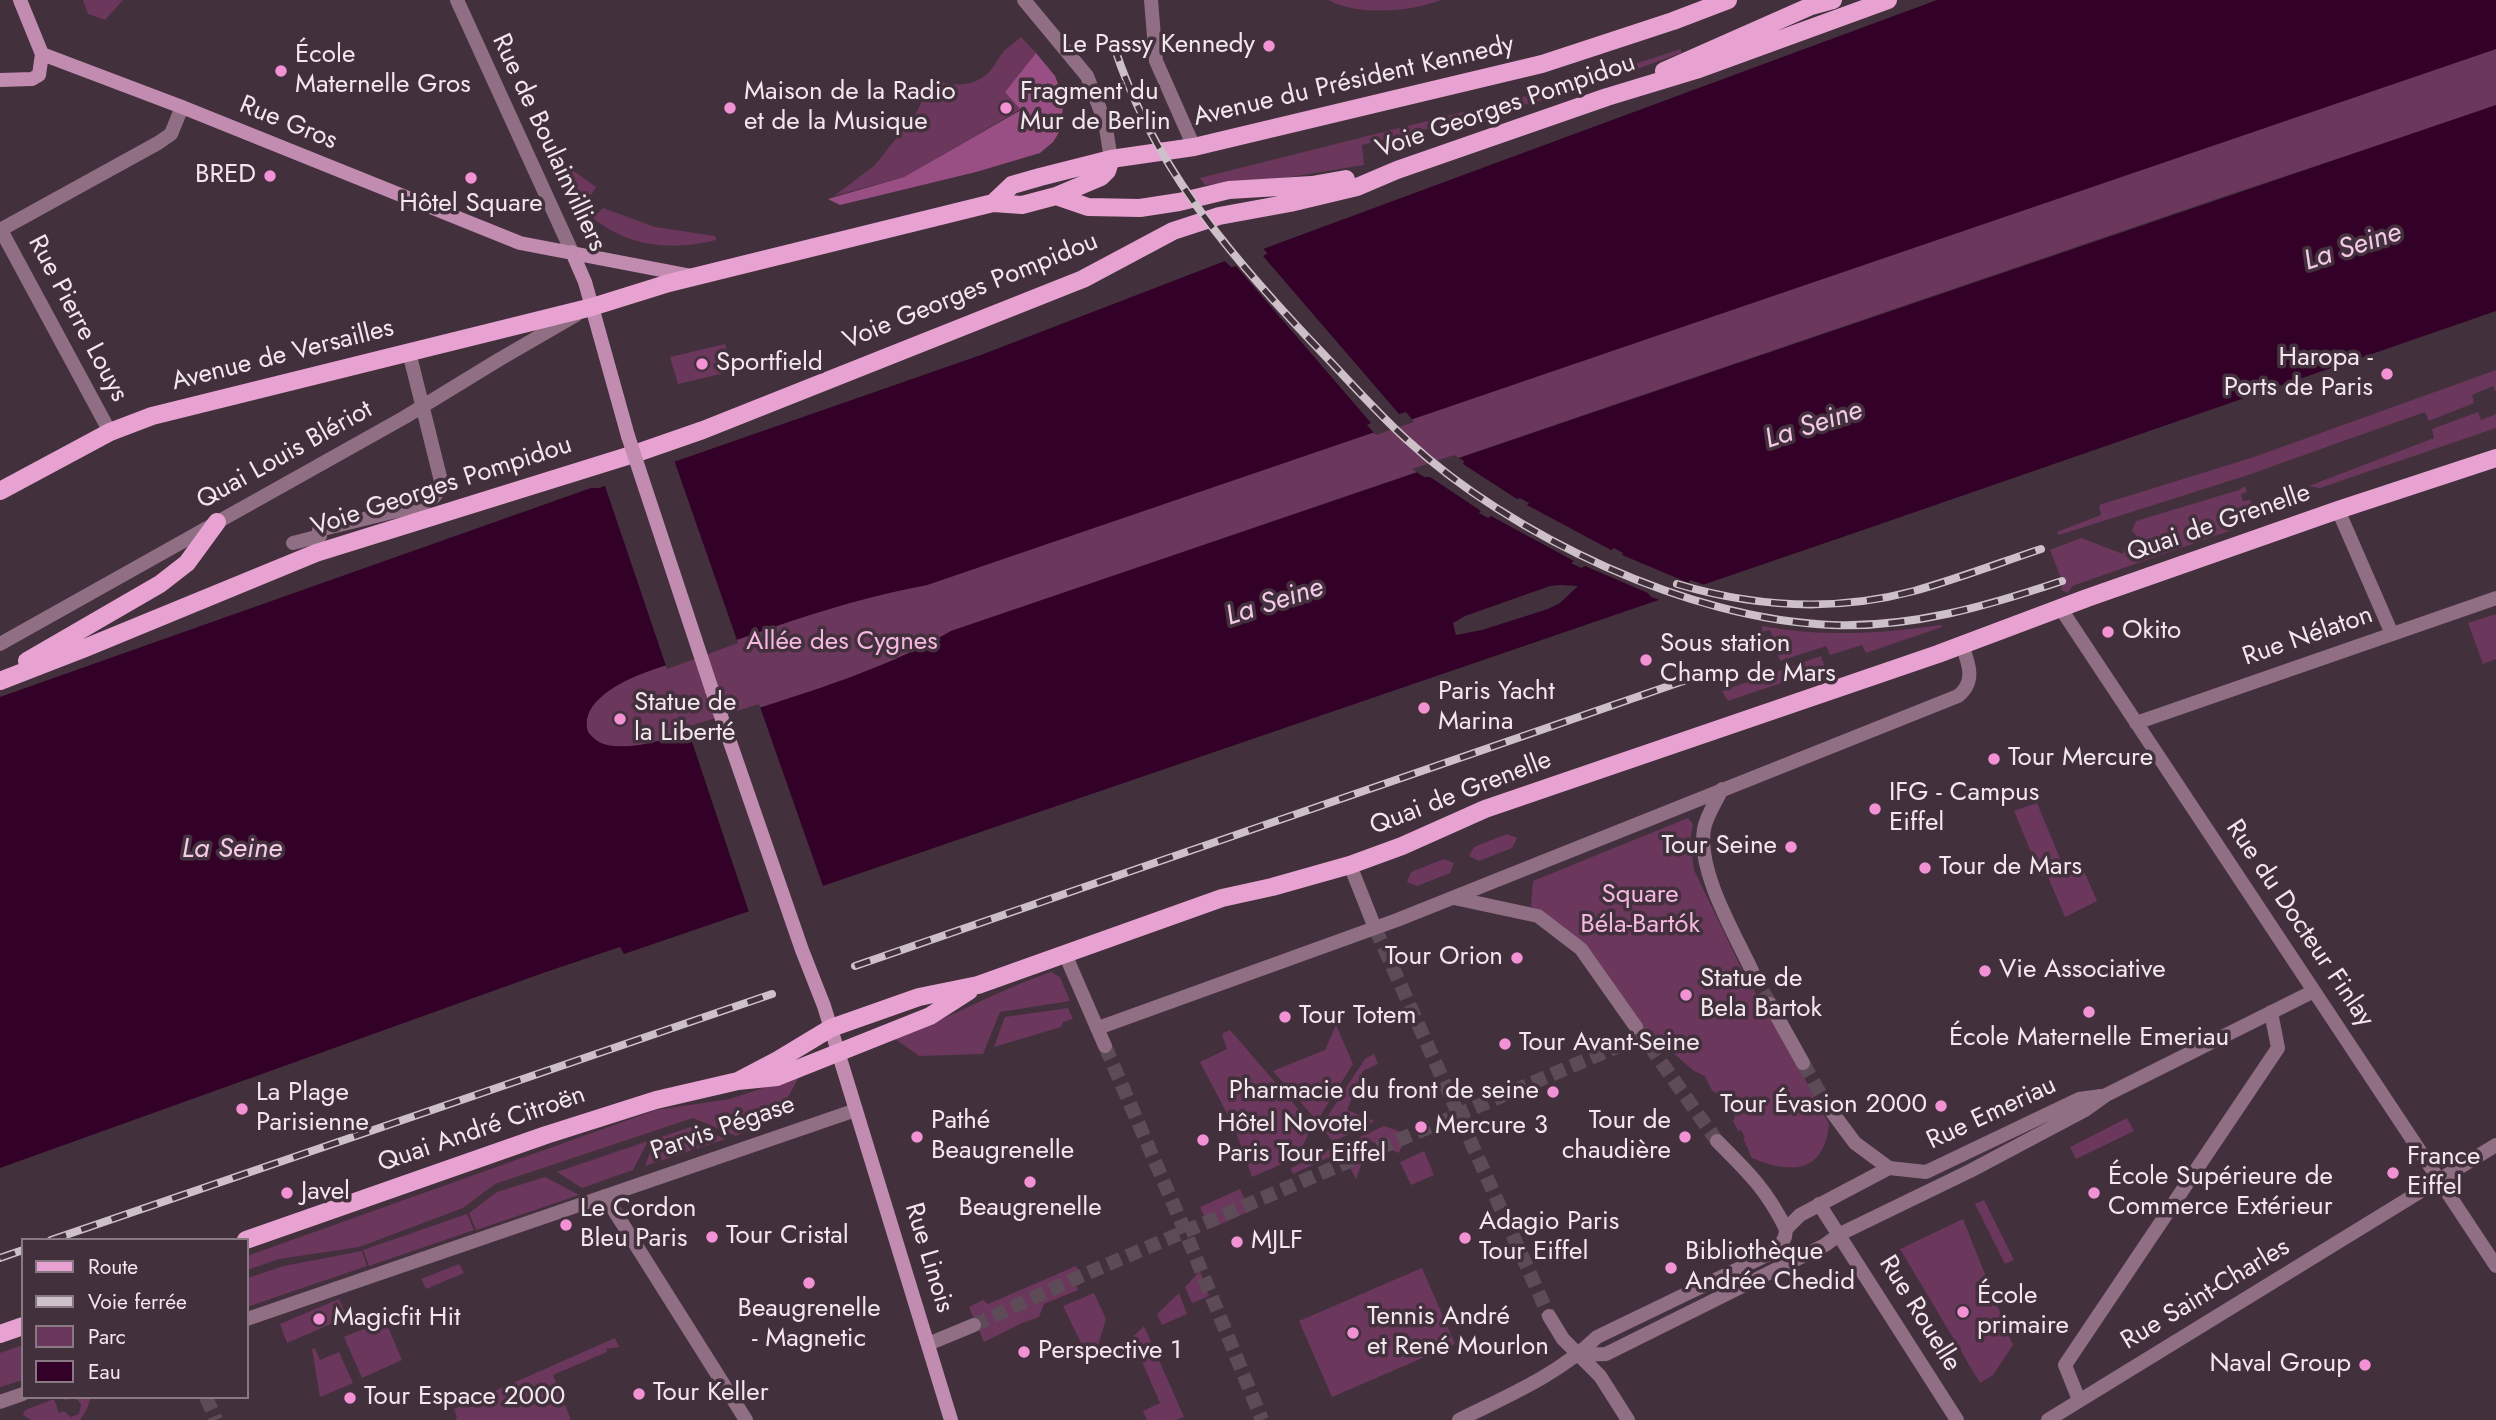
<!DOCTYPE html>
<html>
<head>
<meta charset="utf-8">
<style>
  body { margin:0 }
  #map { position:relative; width:2496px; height:1420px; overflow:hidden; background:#42303c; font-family:Jost,sans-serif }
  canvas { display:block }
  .legend { position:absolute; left:21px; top:1238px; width:228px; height:161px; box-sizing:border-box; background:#42303c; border:2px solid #897983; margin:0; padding:9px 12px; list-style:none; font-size:21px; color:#f3e7ee }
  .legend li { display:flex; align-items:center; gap:14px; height:35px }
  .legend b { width:35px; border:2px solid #897983 }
</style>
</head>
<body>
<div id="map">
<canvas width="2496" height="1420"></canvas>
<ul class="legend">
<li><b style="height:9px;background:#e8a2d1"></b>Route</li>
<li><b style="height:9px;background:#cdc0c8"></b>Voie ferrée</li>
<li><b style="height:19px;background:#6c375c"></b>Parc</li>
<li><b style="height:19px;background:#330028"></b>Eau</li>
</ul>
</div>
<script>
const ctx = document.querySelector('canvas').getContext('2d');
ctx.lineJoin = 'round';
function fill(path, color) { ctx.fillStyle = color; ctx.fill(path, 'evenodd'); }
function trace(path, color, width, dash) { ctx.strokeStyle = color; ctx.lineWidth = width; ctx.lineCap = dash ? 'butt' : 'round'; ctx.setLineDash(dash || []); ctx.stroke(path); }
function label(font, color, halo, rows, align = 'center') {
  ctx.font = font + ' Jost,sans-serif'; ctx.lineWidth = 7; ctx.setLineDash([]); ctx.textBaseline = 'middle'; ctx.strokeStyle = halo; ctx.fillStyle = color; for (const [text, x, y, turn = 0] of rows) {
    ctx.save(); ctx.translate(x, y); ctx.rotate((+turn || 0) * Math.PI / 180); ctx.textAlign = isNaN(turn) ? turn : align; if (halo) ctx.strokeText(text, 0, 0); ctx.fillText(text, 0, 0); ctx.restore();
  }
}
fill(new Path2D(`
  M 83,0 L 123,0 L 105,20 L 88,14 Z
  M 1328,0 L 1441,0 C 1411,12 1357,16 1328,0 Z
  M 1021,37 L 1036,53 L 1005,92 L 1021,109 L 904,177 L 834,196 L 874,166 L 915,115 L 933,80 C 952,86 970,88 987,74 C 994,68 998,58 1004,51 C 1009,46 1016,42 1021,37 Z
  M 1681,49 L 1681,53 L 1571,93 L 1362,145 L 1364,165 L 1278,179 L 1205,185 L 1200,178 L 1567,86 Z
  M 2496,49 L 2496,105 L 2479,112 L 2222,197 L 951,631 C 878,673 798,695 718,721 C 686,731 649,749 615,746 C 604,746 595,741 588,732 C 584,720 589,708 599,699 C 624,676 660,668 691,657 C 768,628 846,600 927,585 Z
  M 564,164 L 596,187 L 592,194 L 576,199 L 562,174 Z
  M 603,208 L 655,227 L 715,236 L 716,240 C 671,251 629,247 593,218 Z
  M 725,344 L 733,371 L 678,384 L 670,357 Z
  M 2496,370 L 2496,392 L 2493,386 L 2472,395 L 2474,403 L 2429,421 L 2425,412 L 2245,476 L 2059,535 L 2057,532 L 2101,515 L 2099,505 L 2254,457 Z
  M 2478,412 L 2481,420 L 2496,414 L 2496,428 L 2320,488 L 2309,486 L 2434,438 L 2432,429 Z
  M 2245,486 L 2247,492 L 2241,494 L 2243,501 L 2250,500 L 2254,508 L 2260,505 L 2264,513 L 2310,493 L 2311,497 L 2251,521 L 2249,517 L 2230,524 L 2232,530 L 2072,586 L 2068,593 L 2061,590 L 2063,583 L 2050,550 L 2081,538 L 2123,554 L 2125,548 L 2132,548 L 2136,545 L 2138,537 L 2132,531 L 2136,521 L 2239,490 Z
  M 2496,614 L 2496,659 L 2483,664 L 2468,623 Z
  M 1941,625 L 1942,627 L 1866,653 L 1862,645 L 1830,655 L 1826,646 L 1780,661 L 1770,630 L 1762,632 L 1762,626 C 1824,637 1879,634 1941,625 Z
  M 1821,656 L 1825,668 L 1728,701 L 1722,691 Z
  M 2037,803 L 2064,868 L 2041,876 L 2014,811 Z
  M 1688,818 L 1693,824 L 1690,842 L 1694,870 L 1746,978 L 1772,1018 L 1829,1124 C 1824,1174 1791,1174 1752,1158 L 1743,1138 L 1745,1137 L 1741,1130 L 1738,1131 L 1733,1121 L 1735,1117 C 1730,1106 1724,1095 1712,1091 L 1705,1076 L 1694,1071 L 1641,1025 L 1587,949 L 1531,906 L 1533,881 Z
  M 1507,834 L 1517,838 L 1512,848 L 1479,861 L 1469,856 L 1474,847 Z
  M 1444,859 L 1454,863 L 1450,873 L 1417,886 L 1407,882 L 1411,872 Z
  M 2080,862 L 2097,901 L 2065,917 L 2048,877 Z
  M 1051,972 L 1060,977 L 1070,1001 L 1000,1012 L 983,1054 L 919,1056 L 894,1038 C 948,1020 997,990 1051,972 Z
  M 1068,1008 L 1073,1019 L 1063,1022 L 1061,1027 L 994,1047 L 1005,1017 Z
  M 1336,1025 L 1353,1064 L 1317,1121 L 1273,1071 L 1325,1050 Z
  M 1230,1030 L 1313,1126 L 1296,1158 L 1252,1177 L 1235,1129 L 1200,1062 L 1227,1049 L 1222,1034 Z
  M 1374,1054 L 1378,1064 L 1363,1071 L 1347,1110 L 1375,1121 L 1333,1142 L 1321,1126 L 1365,1059 Z
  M 799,1076 C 784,1109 769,1123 736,1136 L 693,1118 L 495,1184 L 463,1208 L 359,1247 L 279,1259 L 247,1270 L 247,1256 L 617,1124 L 656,1110 L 730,1099 Z
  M 2127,1118 L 2134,1131 L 2076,1159 L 2070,1147 Z
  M 694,1126 L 726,1139 L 645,1166 L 655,1139 Z
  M 1384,1126 L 1407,1134 L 1399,1153 L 1370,1141 L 1356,1179 L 1349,1166 L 1360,1162 L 1355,1151 L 1343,1155 L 1338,1147 Z
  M 648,1141 L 633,1170 L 582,1188 L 557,1172 Z
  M 1330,1149 L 1334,1155 L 1293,1174 L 1291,1168 Z
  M 1424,1151 L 1434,1175 L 1411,1185 L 1400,1162 Z
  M 545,1177 L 579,1195 L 476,1230 L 469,1213 L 497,1192 Z
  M 1240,1189 L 1250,1211 L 1210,1229 L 1200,1207 Z
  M 1984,1200 L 2014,1260 L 2005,1264 L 1975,1204 Z
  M 467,1214 L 474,1230 L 369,1266 L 363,1250 Z
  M 1963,1219 L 2013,1345 L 1993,1375 L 1980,1383 L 1900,1249 Z
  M 362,1251 L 367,1266 L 247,1307 L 247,1278 L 284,1266 Z
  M 459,1264 L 464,1273 L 426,1289 L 421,1279 Z
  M 1076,1266 L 1078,1270 L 1071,1274 L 1078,1290 L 1044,1304 L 1039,1317 L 1020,1324 L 984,1342 L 969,1307 L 983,1300 L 988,1304 Z
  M 1422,1268 L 1455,1344 L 1332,1397 L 1299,1321 Z
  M 1200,1271 L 1209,1296 L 1192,1303 L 1185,1287 Z
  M 1094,1293 L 1106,1319 L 1095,1355 L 1085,1358 L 1080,1341 L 1063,1306 Z
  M 1179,1293 L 1187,1314 L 1162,1325 L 1157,1314 Z
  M 339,1299 L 347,1317 L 287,1343 L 280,1324 Z
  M 385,1320 L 402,1360 L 362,1378 L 344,1337 Z
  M 1144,1326 L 1184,1417 L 1176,1420 L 1147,1420 L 1143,1411 L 1160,1403 L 1135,1345 L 1122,1351 L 1121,1348 Z
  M 615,1338 L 619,1347 L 606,1349 L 607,1352 L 553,1375 L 571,1420 L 455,1420 L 457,1417 L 454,1409 Z
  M 23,1345 L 23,1380 L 0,1387 L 0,1353 Z
  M 315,1348 L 320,1360 L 339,1352 L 353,1383 L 320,1397 L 312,1349 Z
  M 61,1397 L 91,1397 L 87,1409 L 80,1420 L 31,1420 L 23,1415 L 25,1410 L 54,1399 L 59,1413 L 64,1411 L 71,1417 L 79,1414 L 81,1405 C 78,1398 73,1397 66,1400 Z`), '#6c375c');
fill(new Path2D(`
  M 1036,53 L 1055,76 L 1064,99 L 1060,131 L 1053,142 L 1040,153 L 976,172 L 840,205 L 828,199 L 904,177 L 1021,110 L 1005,92 Z`), '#9a4f84');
fill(new Path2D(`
  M 1937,0 L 2496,0 L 2496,49 L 927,585 C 846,600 768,628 691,657 C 660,668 623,676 599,699 C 589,708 584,720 588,732 C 595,741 604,746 615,746 C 649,749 686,731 718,721 C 798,695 878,673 951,631 L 2496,105 L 2496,311 L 1866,529 L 624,954 L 620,947 L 543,973 L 0,1168 L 0,697 L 591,488 L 599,488 L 981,355 L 1225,261 L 1232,267 L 1267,254 L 1263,249 Z`), '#330028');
fill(new Path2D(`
  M 1261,246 L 1267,253 L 1263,256 L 1399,414 L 1406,412 L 1414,422 L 1376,435 L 1367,425 L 1371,423 L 1236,266 L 1231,267 L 1222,258 L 1227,258 L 1232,263 L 1261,252 Z
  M 1454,455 L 1464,461 L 1463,464 L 1517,499 L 1520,498 L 1529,503 L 1527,505 L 1611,550 L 1614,548 L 1623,553 L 1622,555 L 1689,583 L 1690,580 L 1708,586 L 1663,601 L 1651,597 L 1648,593 L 1585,566 L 1581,568 L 1571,563 L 1574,561 L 1491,516 L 1488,518 L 1479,513 L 1481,511 L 1430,477 L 1424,477 L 1412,469 Z
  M 677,458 L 674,460 L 738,643 L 667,669 L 604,483 Z
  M 1560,585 L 1578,586 L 1560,603 L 1548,609 L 1482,630 L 1456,635 L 1453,623 L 1465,616 L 1550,586 Z
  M 759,704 L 824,889 L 750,915 L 687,727 Z`), '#42303c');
trace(new Path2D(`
  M 1375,928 L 1549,1316
  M 1753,973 L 1770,1004
  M 1637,1028 L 1717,1141
  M 1105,1046 L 1185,1231 L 1262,1420
  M 1803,1063 L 1826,1104
  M 974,1325 L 1083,1275 L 1642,1036
  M 206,1397 L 216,1420`), '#5d4b57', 14, [14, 7]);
trace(new Path2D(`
  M 457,0 L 572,252
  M 1024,0 L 1087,76 L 1105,122 L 1111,159
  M 1151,0 L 1156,61 L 1194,147
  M 0,230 L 158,143 L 171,134 L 182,107
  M 1,230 L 110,432
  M 2338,510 L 2392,634
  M 293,543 L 320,536 L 319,530 L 417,506 C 431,500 439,497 441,481 L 409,352
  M 2061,609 L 2496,1266
  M 0,644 L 405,417 L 500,359 L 576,315
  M 2136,723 L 2496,598
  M 1722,789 C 1716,802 1706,816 1704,829 C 1697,872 1735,934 1753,973
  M 1350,865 L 1375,928
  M 1454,898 L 1538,916 L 1581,949 L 1636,1027
  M 1065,954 L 1105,1046
  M 1770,1004 L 1803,1063
  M 1098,1028 L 1397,920 L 1958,696 C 1976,682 1969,664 1962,645
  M 1826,1104 L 1855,1143 L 1889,1168
  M 1717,1141 C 1748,1172 1766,1189 1786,1229
  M 605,1196 L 746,1420
  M 1819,1204 L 1957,1420
  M 1549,1316 L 1563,1339 L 1600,1376 L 1628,1420
  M 247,1319 L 856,1110
  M 928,1344 L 974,1325
  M 1579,1355 L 1606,1354 L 1825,1245 L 1840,1234 L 1970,1171 L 2085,1110 L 2106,1095 L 2314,991
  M 2079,1400 L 2065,1365 L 2278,1048 L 2271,1012
  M 0,1402 L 23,1394
  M 1459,1420 C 1507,1396 1558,1375 1597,1337 L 1769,1254 L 1780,1246 L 1785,1237 L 1786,1229 L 1800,1215 L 1889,1168 L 1926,1172 L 2079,1099 L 2101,1096
  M 2048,1420 L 2496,1145`), '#906e84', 14);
trace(new Path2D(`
  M 20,0 L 42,54 L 182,107 L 520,243 L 692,276
  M 0,80 L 32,79 L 39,75 L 42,54
  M 572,252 L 585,282 L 628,436
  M 712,690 L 802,950 L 824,1006 L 951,1420`), '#c18cb0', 14);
trace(new Path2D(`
  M 1664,71 L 1811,6 L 1833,0
  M 1056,196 L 1088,207 L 1140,208 L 1179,202 L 1229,190 L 1312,185 L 1346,179
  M 993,203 L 1012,185 L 1040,177 L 1111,159 L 1194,147 L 1542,64 L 1673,21 L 1728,0
  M 0,491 L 110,432 L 152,416 L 592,307 L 669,283 L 993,203 L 1022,205 L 1056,196 L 1101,177 L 1107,171 L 1111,159
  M 27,661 L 160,584 L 187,563 L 217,522
  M 0,681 L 85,648 L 316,553 L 634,454 L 703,430 L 1083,279 L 1173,231 L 1219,216 L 1290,203 L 1357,187 L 1397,170 L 1607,97 L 1696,70 L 1888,0
  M 738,1081 L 778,1060 L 831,1028 L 919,997 L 978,985 L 1222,898 L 1272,887 L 1350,865 L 1402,846 L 1485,809 L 1938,654 L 2087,598 L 2338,510 L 2496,458
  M 246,1240 L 546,1135 L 656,1100 L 738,1081 L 777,1077 L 930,1016 L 969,991
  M 0,1334 L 23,1326`), '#e8a2d1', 18);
const rail = new Path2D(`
  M 1114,46 C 1151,162 1228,253 1310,340 C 1342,373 1373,409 1407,440 C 1511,536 1690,620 1832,625 C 1912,628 1987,606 2062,581
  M 1677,584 C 1754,607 1835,612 1914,591 C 1957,579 1999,563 2041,549
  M 855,966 L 1692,678
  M 51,1240 L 772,994
  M 0,1258 L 23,1250`);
trace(rail, '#cdc0c8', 8);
trace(rail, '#42303c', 5, [16]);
trace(new Path2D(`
  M 628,436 L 712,690`), '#c18cb0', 14);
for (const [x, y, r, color] of [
  [1269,46,7,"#f391d5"],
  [281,71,7,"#f391d5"],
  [730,108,7,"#f391d5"],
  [1006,108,7,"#f391d5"],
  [270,176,7,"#f391d5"],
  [471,178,7,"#f391d5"],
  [702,364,7,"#f391d5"],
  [2387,374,7,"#f391d5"],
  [2108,632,7,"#f391d5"],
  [1646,660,7,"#f391d5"],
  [1424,708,7,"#f391d5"],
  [620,719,7,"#f391d5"],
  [1994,759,7,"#f391d5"],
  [1875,809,7,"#f391d5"],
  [1791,847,7,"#f391d5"],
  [1925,868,7,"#f391d5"],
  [1517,958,7,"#f391d5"],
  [1985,971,7,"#f391d5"],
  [1686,995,7,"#f391d5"],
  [2089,1012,7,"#f391d5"],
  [1285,1017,7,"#f391d5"],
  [1505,1044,7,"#f391d5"],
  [1553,1092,7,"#f391d5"],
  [1941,1106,7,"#f391d5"],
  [242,1109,7,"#f391d5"],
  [1421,1127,7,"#f391d5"],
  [917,1137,7,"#f391d5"],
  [1685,1137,7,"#f391d5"],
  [1203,1140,7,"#f391d5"],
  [2393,1173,7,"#f391d5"],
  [1030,1182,7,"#f391d5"],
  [287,1193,7,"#f391d5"],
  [2094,1193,7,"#f391d5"],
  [566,1225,7,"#f391d5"],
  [712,1237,7,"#f391d5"],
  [1465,1238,7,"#f391d5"],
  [1237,1242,7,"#f391d5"],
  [1671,1268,7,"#f391d5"],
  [809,1283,7,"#f391d5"],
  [1963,1312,7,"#f391d5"],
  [319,1319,7,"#f391d5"],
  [1353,1333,7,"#f391d5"],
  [1024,1352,7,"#f391d5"],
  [2365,1365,7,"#f391d5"],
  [639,1394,7,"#f391d5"],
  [350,1398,7,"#f391d5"]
]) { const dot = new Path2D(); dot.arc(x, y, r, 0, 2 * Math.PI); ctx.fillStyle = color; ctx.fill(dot); trace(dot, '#42303c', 2.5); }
label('26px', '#f3e7ee', '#42303c', [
  ["Le Passy Kennedy",1255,46,"right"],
  ["École",295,56],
  ["Maternelle Gros",295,86],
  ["Maison de la Radio",744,93],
  ["et de la Musique",744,123],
  ["Fragment du",1020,93],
  ["Mur de Berlin",1020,123],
  ["BRED",256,176,"right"],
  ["Hôtel Square",471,205,"center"],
  ["Haropa -",2373,359,"right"],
  ["Ports de Paris",2373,389,"right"],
  ["Sportfield",716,364],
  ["Okito",2122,632],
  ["Sous station",1660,645],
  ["Champ de Mars",1660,675],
  ["Paris Yacht",1438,693],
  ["Marina",1438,723],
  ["Statue de",634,704],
  ["la Liberté",634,734],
  ["Tour Mercure",2008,759],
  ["IFG - Campus",1889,794],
  ["Eiffel",1889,824],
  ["Tour Seine",1777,847,"right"],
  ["Tour de Mars",1939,868],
  ["Tour Orion",1503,958,"right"],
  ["Vie Associative",1999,971],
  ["Statue de",1700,980],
  ["Bela Bartok",1700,1010],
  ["Tour Totem",1299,1017],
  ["École Maternelle Emeriau",2089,1039,"center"],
  ["Tour Avant-Seine",1519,1044],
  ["Pharmacie du front de seine",1539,1092,"right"],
  ["La Plage",256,1094],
  ["Parisienne",256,1124],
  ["Tour Évasion 2000",1927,1106,"right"],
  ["Pathé",931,1122],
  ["Beaugrenelle",931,1152],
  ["Tour de",1671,1122,"right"],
  ["chaudière",1671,1152,"right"],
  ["Hôtel Novotel",1217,1125],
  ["Paris Tour Eiffel",1217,1155],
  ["Mercure 3",1435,1127],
  ["France",2407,1158],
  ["Eiffel",2407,1188],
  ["École Supérieure de",2108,1178],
  ["Commerce Extérieur",2108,1208],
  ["Javel",301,1193],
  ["Beaugrenelle",1030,1209,"center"],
  ["Le Cordon",580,1210],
  ["Bleu Paris",580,1240],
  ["Adagio Paris",1479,1223],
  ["Tour Eiffel",1479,1253],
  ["Tour Cristal",726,1237],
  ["MJLF",1251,1242],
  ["Bibliothèque",1685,1253],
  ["Andrée Chedid",1685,1283],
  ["École",1977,1297],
  ["primaire",1977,1327],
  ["Beaugrenelle",809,1310,"center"],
  ["- Magnetic",809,1340,"center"],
  ["Tennis André",1367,1318],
  ["et René Mourlon",1367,1348],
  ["Magicfit Hit",333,1319],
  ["Perspective 1",1038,1352],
  ["Naval Group",2351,1365,"right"],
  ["Tour Keller",653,1394],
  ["Tour Espace 2000",364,1398]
], 'left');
label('26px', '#f3e7ee', '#42303c', [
  ["Avenue du Président Kennedy",1354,82,-13],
  ["Voie Georges Pompidou",1506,107,-19],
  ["Rue Gros",288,124,22],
  ["Rue de Boulainvilliers",548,143,65],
  ["Voie Georges Pompidou",971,292,-22],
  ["Rue Pierre Louys",77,319,62],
  ["Avenue de Versailles",283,356,-14],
  ["Quai Louis Blériot",285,456,-29],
  ["Voie Georges Pompidou",442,487,-18],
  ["Quai de Grenelle",2219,524,-19],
  ["Rue Nélaton",2308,637,-19],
  ["Quai de Grenelle",1461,794,-21],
  ["Rue du Docteur Finlay",2299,924,56],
  ["Rue Emeriau",1992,1114,-25],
  ["Parvis Pégase",723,1129,-19],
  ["Quai André Citroën",482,1130,-19],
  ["Rue Linois",928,1258,73],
  ["Rue Saint-Charles",2206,1295,-31],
  ["Rue Rouelle",1919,1314,58]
]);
label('26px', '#f6b7e1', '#42303c', [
  ["Allée des Cygnes",842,643],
  ["Square",1640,896],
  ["Béla-Bartók",1640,926]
]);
label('italic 28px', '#f4cae6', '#42303c', [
  ["La Seine",2353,248,-18],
  ["La Seine",1814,426,-18],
  ["La Seine",1275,603,-18],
  ["La Seine",232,850]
]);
</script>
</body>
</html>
